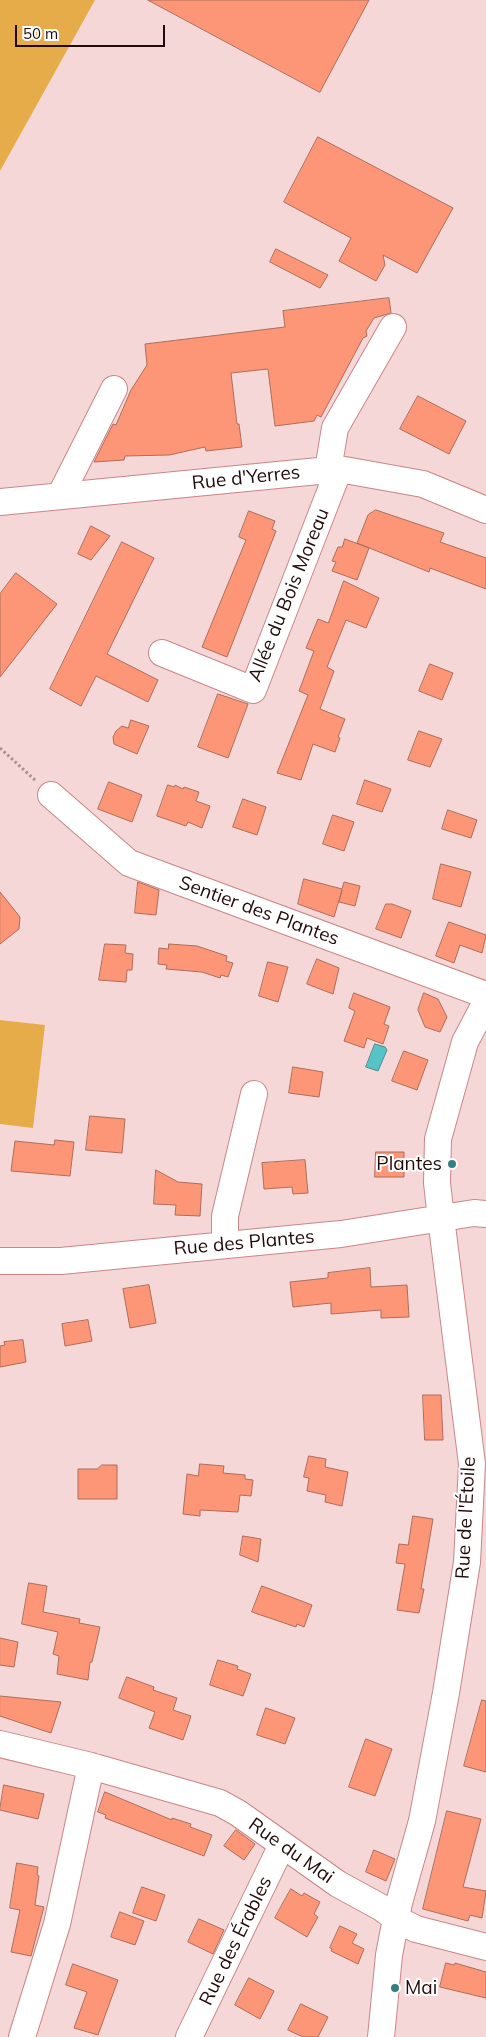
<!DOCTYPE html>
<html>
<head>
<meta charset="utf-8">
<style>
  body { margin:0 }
  #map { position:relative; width:486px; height:2037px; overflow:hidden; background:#f6d7d7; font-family:Mulish,sans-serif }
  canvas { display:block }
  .scale { position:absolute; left:15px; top:25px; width:150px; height:22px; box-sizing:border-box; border:2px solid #220a0b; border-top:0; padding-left:6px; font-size:15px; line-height:18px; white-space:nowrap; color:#220a0b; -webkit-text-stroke:4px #fff; paint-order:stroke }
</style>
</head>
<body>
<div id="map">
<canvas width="486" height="2037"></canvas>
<div class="scale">50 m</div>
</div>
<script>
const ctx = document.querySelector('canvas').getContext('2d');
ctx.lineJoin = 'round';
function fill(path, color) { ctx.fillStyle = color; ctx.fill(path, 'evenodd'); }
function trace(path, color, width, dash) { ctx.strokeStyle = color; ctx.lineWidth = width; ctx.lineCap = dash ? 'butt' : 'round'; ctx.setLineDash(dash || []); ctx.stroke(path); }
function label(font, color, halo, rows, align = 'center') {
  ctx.font = font + ' Mulish,sans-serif'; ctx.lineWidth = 4; ctx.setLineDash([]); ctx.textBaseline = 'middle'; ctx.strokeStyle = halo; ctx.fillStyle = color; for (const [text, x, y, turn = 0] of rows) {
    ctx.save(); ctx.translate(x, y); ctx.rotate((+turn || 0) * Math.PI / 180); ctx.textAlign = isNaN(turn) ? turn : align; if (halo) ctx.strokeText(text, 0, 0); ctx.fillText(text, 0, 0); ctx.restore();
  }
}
fill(new Path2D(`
  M 0,0 L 95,0 L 0,171 Z
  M 0,1020 L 45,1025 L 33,1128 L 0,1124 Z`), '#e6ac4a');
const water = new Path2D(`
  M 375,1044 L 385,1047 L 387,1050 L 378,1071 L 366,1067 Z`);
fill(water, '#56c3c6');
trace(water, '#468c8e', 1);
const building = new Path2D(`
  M 148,0 L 369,0 L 320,92 Z
  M 318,137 L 453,208 L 417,273 L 383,255 L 385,265 L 376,281 L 339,261 L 351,238 L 284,202 Z
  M 276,249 L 328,275 L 320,288 L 270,262 Z
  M 389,298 L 391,313 L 374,318 L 366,331 L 367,336 L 363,338 L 321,417 L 317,415 L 314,421 L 275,426 L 268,369 L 231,373 L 237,424 L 239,424 L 242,447 L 206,451 L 205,447 L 169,455 L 125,456 L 124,460 L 94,462 L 113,424 L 116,425 L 131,390 L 147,365 L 145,344 L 285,327 L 283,311 Z
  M 418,396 L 466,421 L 449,454 L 400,429 Z
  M 376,510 L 444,533 L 440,542 L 486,558 L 486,589 L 430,568 L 429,572 L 357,543 L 368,515 Z
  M 249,511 L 275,521 L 272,529 L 276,531 L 227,657 L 202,647 L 246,540 L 239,537 Z
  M 91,526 L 110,536 L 91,560 L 78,554 Z
  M 345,539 L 369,548 L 357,580 L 332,571 L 336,562 L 332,561 L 338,547 L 342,547 Z
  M 122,542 L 154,558 L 107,654 L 158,680 L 148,702 L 96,676 L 81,706 L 50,689 Z
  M 16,573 L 57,604 L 0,677 L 0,594 Z
  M 344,581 L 379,598 L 366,628 L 346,620 L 327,667 L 334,671 L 320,709 L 345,719 L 338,737 L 340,738 L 335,752 L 313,744 L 301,780 L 277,773 L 308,695 L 299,691 L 314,651 L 306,648 L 318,619 L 328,623 Z
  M 430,664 L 453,673 L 442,700 L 419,691 Z
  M 218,694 L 248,704 L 228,758 L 198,747 Z
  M 131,720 L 149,726 L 137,754 L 114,744 L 113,737 L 116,731 L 122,726 L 128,728 Z
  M 419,731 L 442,739 L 430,767 L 408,760 Z
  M 365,780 L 391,789 L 382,812 L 357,804 Z
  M 109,782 L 142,795 L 132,822 L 98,809 Z
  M 168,785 L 174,787 L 175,785 L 183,789 L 184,787 L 199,792 L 196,801 L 210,806 L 202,828 L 188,822 L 186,826 L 157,816 Z
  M 243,799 L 266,807 L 257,835 L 233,827 Z
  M 448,810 L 477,820 L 471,838 L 442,829 Z
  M 333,815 L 354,822 L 344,851 L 323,844 Z
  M 441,864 L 471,872 L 461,907 L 433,899 Z
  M 304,879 L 342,889 L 344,882 L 360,886 L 355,906 L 339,902 L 342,890 L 334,917 L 298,904 Z
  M 138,882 L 159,890 L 156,915 L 135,913 Z
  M 0,892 L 20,917 L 19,929 L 0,944 Z
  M 386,904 L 392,904 L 411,911 L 401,938 L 376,929 Z
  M 449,922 L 486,935 L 482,953 L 460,945 L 454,963 L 436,956 Z
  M 105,944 L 126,945 L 125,953 L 133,954 L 132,970 L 127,970 L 126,982 L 99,980 Z
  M 169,944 L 197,946 L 227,956 L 226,961 L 233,963 L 228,977 L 221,975 L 220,978 L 202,972 L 166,969 L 167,965 L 158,964 L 159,948 L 168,949 Z
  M 317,959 L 339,968 L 333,994 L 307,984 Z
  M 268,962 L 288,967 L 278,1002 L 259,996 Z
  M 354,993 L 390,1007 L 384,1024 L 389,1026 L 383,1044 L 367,1038 L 364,1048 L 344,1041 L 355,1011 L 349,1008 Z
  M 424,993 L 438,999 L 447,1017 L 440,1032 L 425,1027 L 418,1010 Z
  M 404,1051 L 428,1060 L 417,1090 L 392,1081 Z
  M 293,1067 L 323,1072 L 319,1097 L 289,1093 Z
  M 90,1116 L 125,1119 L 122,1153 L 86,1150 Z
  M 55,1140 L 74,1142 L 70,1176 L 11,1171 L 15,1141 L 54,1145 Z
  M 376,1152 L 404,1152 L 404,1177 L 375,1177 Z
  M 305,1160 L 308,1193 L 293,1194 L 292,1187 L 264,1189 L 262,1163 Z
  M 156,1170 L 178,1182 L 202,1184 L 200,1216 L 175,1215 L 176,1205 L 154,1204 Z
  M 370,1268 L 371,1287 L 407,1285 L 409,1317 L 381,1318 L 381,1310 L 331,1314 L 331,1303 L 293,1307 L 290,1282 L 328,1278 L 328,1273 Z
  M 149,1285 L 156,1323 L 130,1328 L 123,1289 Z
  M 88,1320 L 92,1341 L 65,1346 L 62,1324 Z
  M 23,1340 L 26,1362 L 0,1367 L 0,1346 L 5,1345 L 4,1342 Z
  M 423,1395 L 441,1395 L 443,1440 L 425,1440 Z
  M 309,1456 L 326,1459 L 325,1467 L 348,1472 L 342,1506 L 325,1502 L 326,1495 L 307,1491 L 309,1478 L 304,1477 Z
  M 200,1464 L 224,1466 L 223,1473 L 245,1475 L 245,1479 L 253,1480 L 251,1496 L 240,1495 L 238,1512 L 200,1510 L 200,1516 L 183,1514 L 187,1474 L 198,1476 Z
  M 102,1465 L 117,1465 L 117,1499 L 78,1499 L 78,1469 L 97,1469 Z
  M 413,1516 L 433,1519 L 421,1589 L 424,1589 L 419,1613 L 397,1610 L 405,1564 L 396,1563 L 399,1544 L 408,1545 Z
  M 243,1536 L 261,1539 L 258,1562 L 240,1555 Z
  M 29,1583 L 47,1586 L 43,1612 L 80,1619 L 79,1623 L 100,1627 L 92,1662 L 90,1662 L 88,1680 L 57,1674 L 59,1656 L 53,1654 L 58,1632 L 22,1624 Z
  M 262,1586 L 312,1605 L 304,1627 L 297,1624 L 296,1627 L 252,1612 Z
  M 0,1638 L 18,1642 L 14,1667 L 0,1665 Z
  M 218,1660 L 238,1666 L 237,1669 L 251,1674 L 243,1696 L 210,1685 Z
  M 127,1677 L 154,1687 L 153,1690 L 177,1698 L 173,1710 L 191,1716 L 183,1740 L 149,1728 L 155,1712 L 119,1698 Z
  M 0,1696 L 61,1702 L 51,1733 L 0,1716 Z
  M 482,1700 L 486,1701 L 486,1772 L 464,1766 Z
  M 266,1708 L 295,1718 L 285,1744 L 257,1735 Z
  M 366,1739 L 392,1749 L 375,1796 L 349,1787 Z
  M 4,1785 L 44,1794 L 38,1819 L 0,1810 Z
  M 105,1792 L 172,1820 L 172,1818 L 191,1824 L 190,1827 L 212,1835 L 204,1856 L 105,1818 L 106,1815 L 98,1812 Z
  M 447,1811 L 481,1819 L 463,1887 L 486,1891 L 482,1918 L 470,1915 L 468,1921 L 423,1909 Z
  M 236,1830 L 255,1844 L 244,1860 L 224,1846 Z
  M 374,1850 L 395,1859 L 386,1881 L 366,1872 Z
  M 17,1863 L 38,1867 L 37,1875 L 39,1876 L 35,1905 L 44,1907 L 31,1956 L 11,1952 L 20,1910 L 10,1908 Z
  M 142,1887 L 165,1895 L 156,1921 L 133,1913 Z
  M 291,1889 L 302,1896 L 304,1893 L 320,1902 L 314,1914 L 318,1917 L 307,1937 L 275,1918 Z
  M 120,1912 L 144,1921 L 135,1945 L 111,1937 Z
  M 199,1919 L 224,1930 L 213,1954 L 188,1942 Z
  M 340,1926 L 357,1934 L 352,1943 L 364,1949 L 358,1964 L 331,1951 L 332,1949 L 330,1948 Z
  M 446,1963 L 454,1965 L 455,1963 L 486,1972 L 486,1998 L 440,1987 Z
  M 73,1964 L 118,1980 L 98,2035 L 74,2028 L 87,1992 L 66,1985 Z
  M 249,1978 L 274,1991 L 260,2019 L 235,2005 Z
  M 301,2004 L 328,2017 L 318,2037 L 303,2037 L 288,2030 Z`);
fill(building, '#fd9676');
trace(building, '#ac6d5a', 1);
const minor = new Path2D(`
  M 328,470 L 335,428 L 393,327
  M 60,496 L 114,389
  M 0,502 L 339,469 L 423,484 L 486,510
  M 162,653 L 253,690 L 339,469
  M 51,795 L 129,863 L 486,995
  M 225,1245 L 225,1216 L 254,1094
  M 0,1261 L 61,1261 L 341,1234 L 474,1213 L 486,1214
  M 0,1744 L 91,1766 L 220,1803 L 238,1813 L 338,1884 L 382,1908 L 396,1919 L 416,1929 L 486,1947
  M 22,2037 L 57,1924 L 91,1766
  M 189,2037 L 282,1845
  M 381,2037 L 389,1955 L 399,1903 L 422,1821 L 446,1693 L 467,1562 L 472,1464 L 441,1218 L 437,1183 L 438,1139 L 465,1042 L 486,1002`);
trace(minor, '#ca8587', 28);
trace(new Path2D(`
  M 0,748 L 36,781`), '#ac9090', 3, [2.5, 2.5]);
trace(minor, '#fff', 26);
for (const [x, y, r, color] of [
  [452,1164,5,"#367f80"],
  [395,1988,5,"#367f80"]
]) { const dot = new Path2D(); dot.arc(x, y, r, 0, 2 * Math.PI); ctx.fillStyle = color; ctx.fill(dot); trace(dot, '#fff', 2); }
label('19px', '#220a0b', '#fff', [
  ["Rue d'Yerres",246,478,-6],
  ["Allée du Bois Moreau",289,595,-68],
  ["Sentier des Plantes",259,911,20],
  ["Rue des Plantes",244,1243,-5],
  ["Rue de l'Étoile",466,1518,-87],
  ["Rue du Mai",291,1851,35],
  ["Rue des Érables",236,1941,-64]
]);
label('19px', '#220a0b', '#fff', [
  ["Plantes",442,1164],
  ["Mai",405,1988,"left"]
], 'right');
</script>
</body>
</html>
